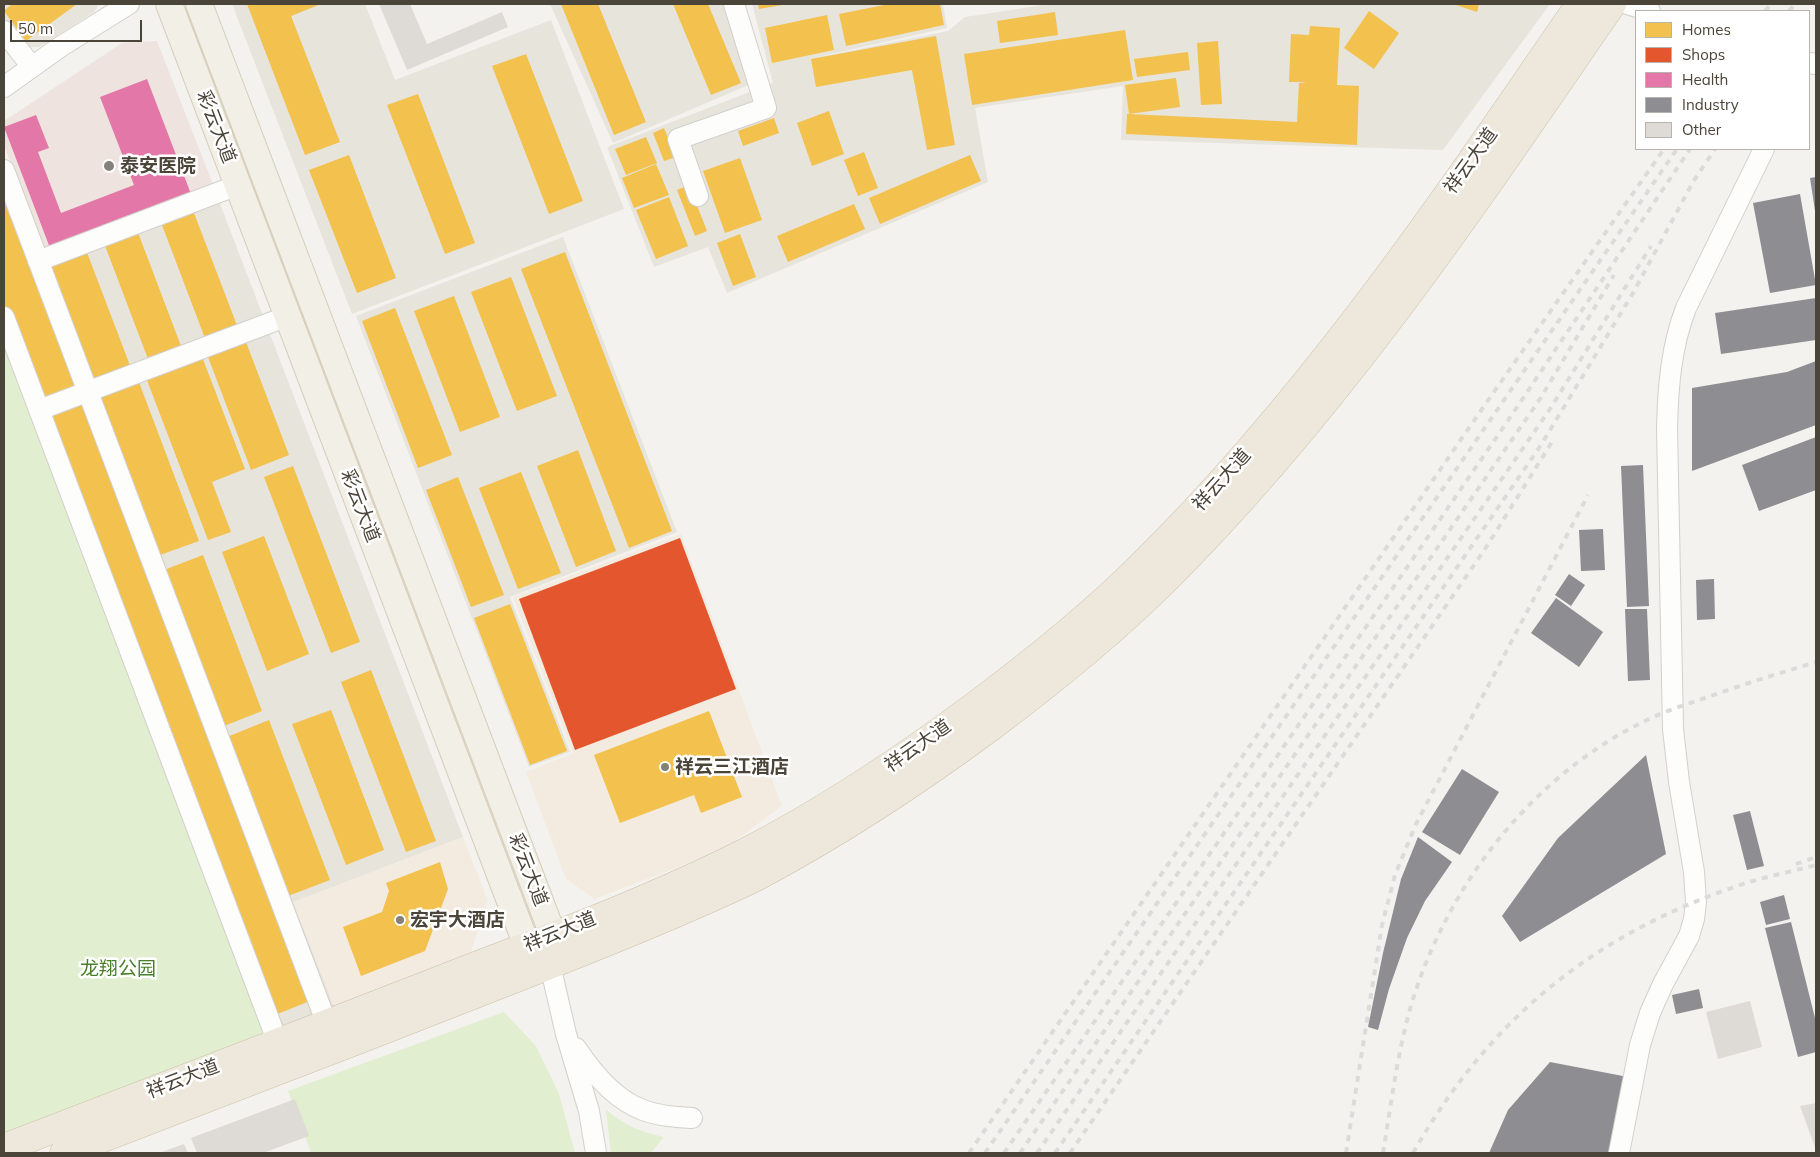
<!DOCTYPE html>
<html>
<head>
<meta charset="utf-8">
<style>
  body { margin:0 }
  #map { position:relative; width:1820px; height:1157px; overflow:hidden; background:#f4f2ee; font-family:Mulish,sans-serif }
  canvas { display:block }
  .frame { position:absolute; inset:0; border:5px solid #4b4439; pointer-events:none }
  .legend { position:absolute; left:1635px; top:10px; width:175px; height:140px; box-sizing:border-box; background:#fff; border:1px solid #b7b4b0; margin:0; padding:6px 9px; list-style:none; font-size:15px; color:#4b4439 }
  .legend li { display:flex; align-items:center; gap:10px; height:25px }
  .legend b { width:25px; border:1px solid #b7b4b0 }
  .scale { position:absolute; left:10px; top:20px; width:132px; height:22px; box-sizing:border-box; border:2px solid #4b4439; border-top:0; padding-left:6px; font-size:15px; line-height:18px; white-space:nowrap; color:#4b4439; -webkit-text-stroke:4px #fff; paint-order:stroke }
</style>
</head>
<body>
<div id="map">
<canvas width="1820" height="1157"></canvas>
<div class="frame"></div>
<ul class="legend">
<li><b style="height:14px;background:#f2c14e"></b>Homes</li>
<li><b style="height:14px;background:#e4572e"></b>Shops</li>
<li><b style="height:14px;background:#e377a8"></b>Health</li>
<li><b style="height:14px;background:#8d8d92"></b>Industry</li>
<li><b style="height:14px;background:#dedbd6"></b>Other</li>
</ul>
<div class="scale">50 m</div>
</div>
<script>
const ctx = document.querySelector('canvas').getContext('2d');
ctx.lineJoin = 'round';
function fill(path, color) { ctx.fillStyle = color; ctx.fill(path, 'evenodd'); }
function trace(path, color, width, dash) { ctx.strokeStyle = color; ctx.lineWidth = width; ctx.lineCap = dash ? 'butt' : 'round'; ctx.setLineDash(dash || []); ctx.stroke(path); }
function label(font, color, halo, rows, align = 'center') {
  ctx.font = font + ' Mulish,"Noto Sans SC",sans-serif'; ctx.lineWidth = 5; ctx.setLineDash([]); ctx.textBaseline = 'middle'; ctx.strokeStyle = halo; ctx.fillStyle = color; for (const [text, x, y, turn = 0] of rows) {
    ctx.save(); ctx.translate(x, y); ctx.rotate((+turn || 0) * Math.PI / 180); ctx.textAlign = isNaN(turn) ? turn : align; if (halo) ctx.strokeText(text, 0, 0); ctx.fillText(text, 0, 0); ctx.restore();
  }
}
fill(new Path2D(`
  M 4,4 L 99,4 L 94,12 L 39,47 L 26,47 L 4,17 Z
  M 232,4 L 365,4 L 395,80 L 551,20 L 624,209 L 352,314 Z
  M 550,4 L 727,4 L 751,84 L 613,143 Z
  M 752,4 L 943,4 L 947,28 L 809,59 L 948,31 L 965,17 L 1050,4 L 1550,4 L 1443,150 L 1121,140 L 1123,86 L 975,108 L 988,182 L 727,293 L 708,247 L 654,267 L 607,147 L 773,83 Z
  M 4,155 L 45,262 L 217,196 L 463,837 L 294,902 L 335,1009 L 279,1031 L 4,314 Z
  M 563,237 L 677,532 L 510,597 L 570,752 L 529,767 L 356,316 Z`), '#e7e4dc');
fill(new Path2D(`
  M 681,534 L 782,806 L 721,851 L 594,899 L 566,879 L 526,772 L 573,753 L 513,597 Z
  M 463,837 L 488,901 L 470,955 L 335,1009 L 293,902 Z`), '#f3ebdf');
fill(new Path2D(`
  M 157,41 L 214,187 L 46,252 L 4,145 L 4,121 L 122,43 Z`), '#eee3df');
fill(new Path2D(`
  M 4,344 L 264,1034 L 4,1135 Z
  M 504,1012 L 536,1046 L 559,1094 L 575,1153 L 311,1153 L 288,1091 Z
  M 606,1110 C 627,1126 638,1131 664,1137 L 651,1153 L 611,1153 Z`), '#e1eecf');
fill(new Path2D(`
  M 12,4 L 77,4 L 26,41 L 4,11 Z
  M 247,4 L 321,4 L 291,16 L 340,142 L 305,155 Z
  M 561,4 L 598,4 L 646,122 L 614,135 Z
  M 673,4 L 708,4 L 741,83 L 711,95 Z
  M 758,4 L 782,4 L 782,5 L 759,9 Z
  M 889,4 L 940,4 L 944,25 L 846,46 L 839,14 Z
  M 1453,4 L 1479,4 L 1477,12 Z
  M 1369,11 L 1399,33 L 1374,69 L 1344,48 Z
  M 1055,12 L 1058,35 L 1000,43 L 997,21 Z
  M 827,15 L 834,50 L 772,63 L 765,28 Z
  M 1310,26 L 1340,28 L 1337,85 L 1359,86 L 1357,145 L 1126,134 L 1127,114 L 1129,114 L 1125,85 L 1176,78 L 1180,107 L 1129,114 L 1297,122 L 1299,83 L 1307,82 L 1289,82 L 1291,34 L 1309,35 Z
  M 1125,30 L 1133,80 L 972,105 L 964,54 Z
  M 936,36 L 955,145 L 927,150 L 912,70 L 816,87 L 811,59 Z
  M 1218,41 L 1222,104 L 1201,105 L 1197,43 Z
  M 1188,52 L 1190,70 L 1137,77 L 1134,59 Z
  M 526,54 L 583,201 L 549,214 L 492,66 Z
  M 418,94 L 475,243 L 445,254 L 387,105 Z
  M 829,111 L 844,154 L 812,166 L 797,123 Z
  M 774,118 L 779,133 L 743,146 L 738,131 Z
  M 664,128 L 676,157 L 664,161 L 653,133 Z
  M 646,137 L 657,163 L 626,175 L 615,149 Z
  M 864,152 L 878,188 L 858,196 L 844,160 Z
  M 349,155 L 396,278 L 357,293 L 309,170 Z
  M 970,155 L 981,181 L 880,224 L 869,198 Z
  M 740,158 L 762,220 L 725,233 L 703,171 Z
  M 656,164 L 669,195 L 634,208 L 622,178 Z
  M 689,185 L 707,231 L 695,236 L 677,190 Z
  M 669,197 L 688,246 L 656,259 L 636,210 Z
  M 4,201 L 76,390 L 42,403 L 4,303 Z
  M 854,204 L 865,229 L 788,262 L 777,236 Z
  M 194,213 L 238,328 L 206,341 L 162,225 Z
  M 137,230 L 181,346 L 148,359 L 104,243 Z
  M 740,234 L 756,277 L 733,286 L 717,243 Z
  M 86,250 L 131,368 L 92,382 L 47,264 Z
  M 565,252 L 672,531 L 629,548 L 521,269 Z
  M 511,277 L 557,396 L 517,411 L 471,292 Z
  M 454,296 L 500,417 L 460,432 L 414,311 Z
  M 395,308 L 452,455 L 418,468 L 362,321 Z
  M 246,342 L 289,455 L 251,470 L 208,357 Z
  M 201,354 L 245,469 L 212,482 L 231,532 L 208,540 L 145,375 Z
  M 137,377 L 199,541 L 160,555 L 98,392 Z
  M 82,403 L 310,1001 L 275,1015 L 47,416 Z
  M 578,450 L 616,551 L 576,567 L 537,466 Z
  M 293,466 L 360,642 L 331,653 L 264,477 Z
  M 521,472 L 561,573 L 518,589 L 479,488 Z
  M 458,477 L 504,595 L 471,607 L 426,490 Z
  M 264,536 L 309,654 L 267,671 L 222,552 Z
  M 203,555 L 262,711 L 224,726 L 164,570 Z
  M 510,604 L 567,751 L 530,765 L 474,618 Z
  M 371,670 L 436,841 L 406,852 L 341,682 Z
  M 331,710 L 384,850 L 346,865 L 292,724 Z
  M 709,711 L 742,797 L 701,813 L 694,795 L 620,823 L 594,755 Z
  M 269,720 L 330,880 L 288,896 L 227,737 Z
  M 440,862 L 448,889 L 425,951 L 361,976 L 343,927 L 382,912 L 389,891 L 386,883 Z`), '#f2c14e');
fill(new Path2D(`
  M 680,538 L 736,689 L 575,750 L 519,599 Z`), '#e4572e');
fill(new Path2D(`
  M 147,79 L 191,194 L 50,248 L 4,127 L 36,115 L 49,148 L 38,152 L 61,213 L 134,185 L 100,97 Z`), '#e377a8');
fill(new Path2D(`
  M 1816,177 L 1816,211 L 1815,211 L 1810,178 Z
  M 1800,194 L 1816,285 L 1770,293 L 1753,203 Z
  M 1816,298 L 1816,340 L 1721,354 L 1715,313 Z
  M 1816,361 L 1816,425 L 1692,471 L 1692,388 L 1787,372 Z
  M 1816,437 L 1816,490 L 1759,511 L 1742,465 Z
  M 1643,465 L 1649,606 L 1627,607 L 1621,466 Z
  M 1603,529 L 1605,570 L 1581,571 L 1579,530 Z
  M 1569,574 L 1585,585 L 1571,606 L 1555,595 Z
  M 1714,579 L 1715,619 L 1697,620 L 1696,580 Z
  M 1556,598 L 1603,632 L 1579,667 L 1531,633 Z
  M 1625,609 L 1647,609 L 1650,680 L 1628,681 Z
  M 1646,755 L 1666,854 L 1520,942 L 1502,916 L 1558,838 Z
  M 1462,769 L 1499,792 L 1460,855 L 1422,832 Z
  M 1750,811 L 1764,866 L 1747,870 L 1733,815 Z
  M 1418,837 L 1452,862 L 1425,901 L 1407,938 L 1389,989 L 1378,1030 L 1368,1027 L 1383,953 L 1401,879 Z
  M 1784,895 L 1790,919 L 1766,925 L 1760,902 Z
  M 1791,922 L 1816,1022 L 1816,1052 L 1798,1057 L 1765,928 Z
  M 1699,989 L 1703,1008 L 1676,1014 L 1672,995 Z
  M 1550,1062 L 1628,1077 L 1610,1153 L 1489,1153 L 1508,1110 Z`), '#8d8d92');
fill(new Path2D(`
  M 379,4 L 410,4 L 427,44 L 502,12 L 508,27 L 407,70 Z
  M 1750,1001 L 1762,1047 L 1718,1059 L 1706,1012 Z
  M 295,1099 L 309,1136 L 263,1153 L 197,1153 L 191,1138 Z
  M 1816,1103 L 1816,1150 L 1800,1106 Z
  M 184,1144 L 188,1153 L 159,1153 Z`), '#dedbd6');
const minor = new Path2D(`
  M 1627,4 L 1650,11
  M 4,31 L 32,67
  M 1809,63 L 1816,64
  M 4,87 L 60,47 L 129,4
  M 4,170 L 327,1024
  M 698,196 L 678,139 L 766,108 L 734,4
  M 38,261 L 238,185
  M 4,317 L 278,1043
  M 39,410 L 288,316
  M 550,965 L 566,1034 L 589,1111 L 596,1153
  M 576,1048 C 592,1072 615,1100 643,1110 C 659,1116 676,1117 692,1118
  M 1619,1153 L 1640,1045 L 1650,1013 L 1663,984 L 1689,936 L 1694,919 L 1696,902 L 1694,872 L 1679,782 L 1673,729 L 1667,428 C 1668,387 1671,347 1686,308 L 1764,149`);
const major = new Path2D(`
  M 169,4 L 527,946 L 544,960
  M 199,4 L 553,935 L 551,957`);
const highway = new Path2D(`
  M 4,1148 C 154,1090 305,1033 455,974 C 550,937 651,900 742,854 C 826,811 905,758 980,702 C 1036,660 1091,616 1141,566 C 1311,399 1446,199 1580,4
  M 64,1153 C 206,1099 349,1044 491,988 C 550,965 609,942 667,917 C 697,904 728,891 758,876 C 840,832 918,781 992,726 C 1051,682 1108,636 1160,585 C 1335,412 1474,205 1612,4`);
trace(minor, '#d2d0cb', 22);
trace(major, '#d6cebb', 28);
trace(highway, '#ccbfa9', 29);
trace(minor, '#fdfdfc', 20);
trace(major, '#f2efe6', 26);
trace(highway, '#ede8db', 28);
trace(new Path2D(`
  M 1765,11 L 1771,4
  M 1789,11 L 1795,4
  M 1796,864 L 1816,857
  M 969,1153 L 1482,409 L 1664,149
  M 985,1153 L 1677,149
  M 1004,1153 L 1507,422 L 1690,149
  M 1020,1153 L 1540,399 L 1614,275
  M 1037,1153 L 1550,409 L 1651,246
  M 1055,1153 L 1541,445 L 1633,293 L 1693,182 L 1715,149
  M 1070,1153 L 1485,549 L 1552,442
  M 1346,1153 L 1382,925 L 1395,875 L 1416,824 L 1588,495
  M 1383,1153 C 1391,1105 1397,1056 1410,1009 C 1445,888 1531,776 1645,721 C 1665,711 1687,704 1708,697 C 1744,684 1780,673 1816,662
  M 1413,1153 C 1491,1016 1597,932 1746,883 C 1769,876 1793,871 1816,865`), '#dbdbda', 4, [6, 6]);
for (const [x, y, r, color] of [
  [109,166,6,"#868178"],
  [665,767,5,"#868178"],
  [400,920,5,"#868178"]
]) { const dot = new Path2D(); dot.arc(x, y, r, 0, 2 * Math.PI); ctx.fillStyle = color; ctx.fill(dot); trace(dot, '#fff', 2); }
label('19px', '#4b4439', '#fff', [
  ["彩云大道",216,127,69],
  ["祥云大道",1471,161,-54],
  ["祥云大道",1222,480,-48],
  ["彩云大道",360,506,69],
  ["祥云大道",918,746,-35],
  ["彩云大道",528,870,69],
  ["祥云大道",560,932,-22],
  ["祥云大道",183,1079,-21]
]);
label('bold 19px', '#4b4439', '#fff', [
  ["泰安医院",120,166],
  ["祥云三江酒店",675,767],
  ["宏宇大酒店",410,920]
], 'left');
label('19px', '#4a7f2a', '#fff', [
  ["龙翔公园",118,969]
]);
</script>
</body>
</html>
